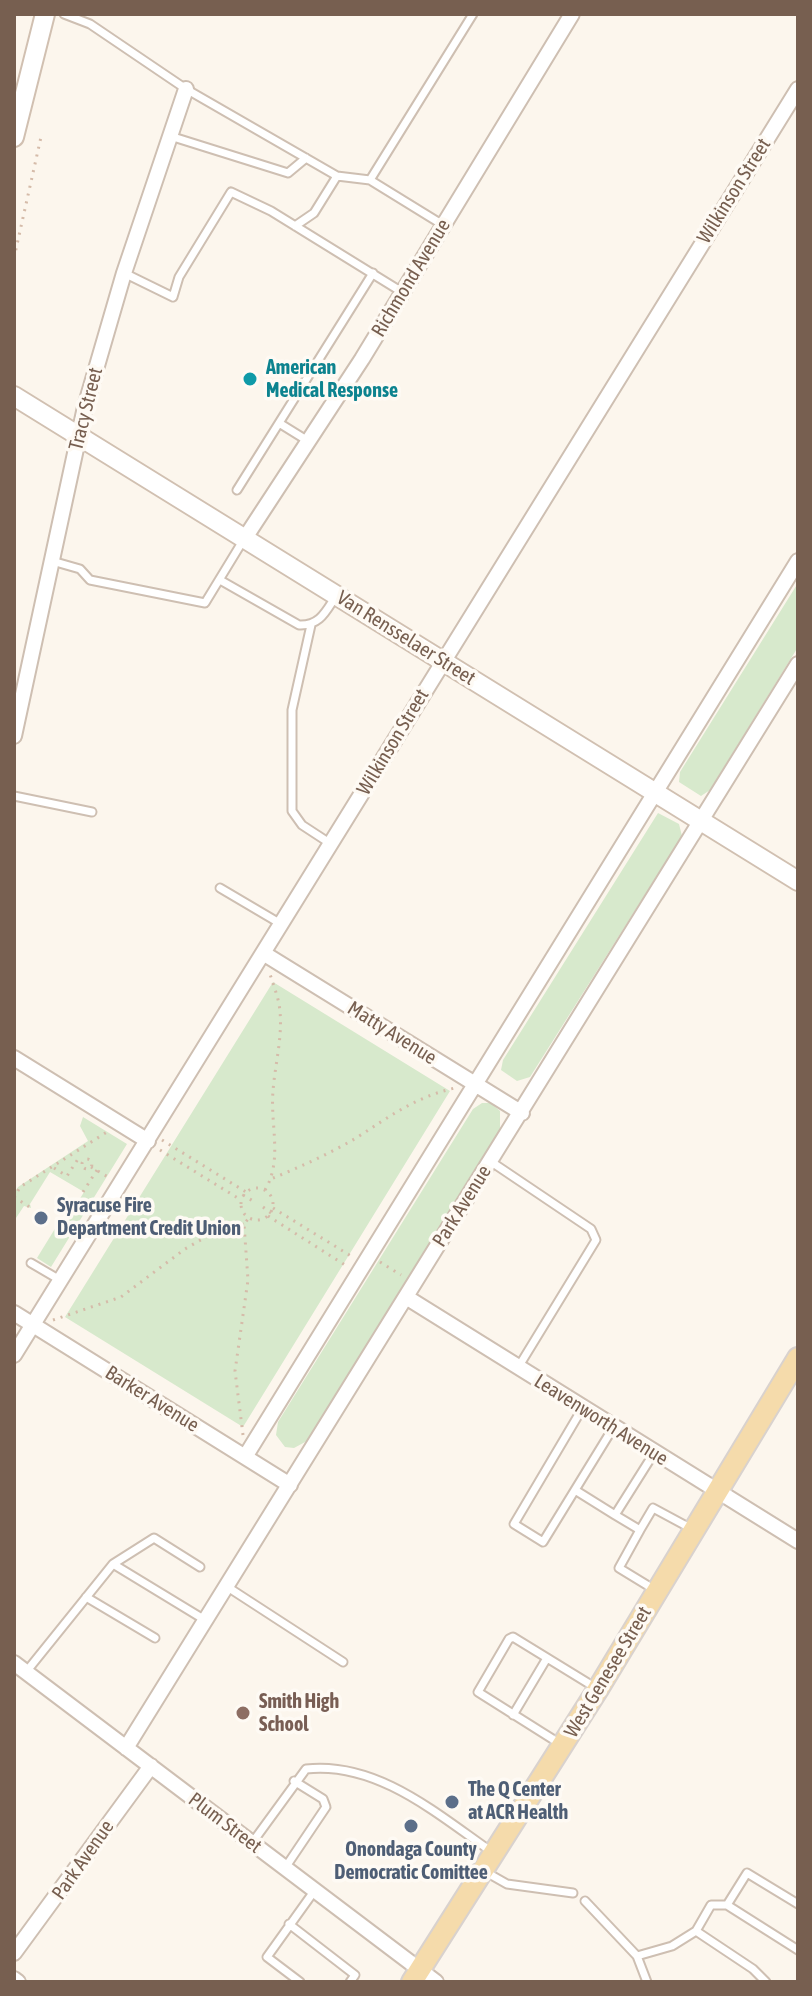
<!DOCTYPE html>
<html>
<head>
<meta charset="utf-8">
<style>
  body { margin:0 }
  #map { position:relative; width:812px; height:1996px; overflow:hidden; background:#fcf6ed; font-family:"Asap Condensed",sans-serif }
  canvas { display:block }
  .frame { position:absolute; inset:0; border:16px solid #775f50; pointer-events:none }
</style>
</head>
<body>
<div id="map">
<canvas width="812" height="1996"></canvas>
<div class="frame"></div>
</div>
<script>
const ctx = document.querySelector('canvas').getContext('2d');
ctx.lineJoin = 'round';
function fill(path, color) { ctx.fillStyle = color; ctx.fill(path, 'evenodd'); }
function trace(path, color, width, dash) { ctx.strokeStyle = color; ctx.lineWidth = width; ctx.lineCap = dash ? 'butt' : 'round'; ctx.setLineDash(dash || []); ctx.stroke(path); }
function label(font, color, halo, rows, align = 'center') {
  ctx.font = font + ' "Asap Condensed",sans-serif'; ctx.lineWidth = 7; ctx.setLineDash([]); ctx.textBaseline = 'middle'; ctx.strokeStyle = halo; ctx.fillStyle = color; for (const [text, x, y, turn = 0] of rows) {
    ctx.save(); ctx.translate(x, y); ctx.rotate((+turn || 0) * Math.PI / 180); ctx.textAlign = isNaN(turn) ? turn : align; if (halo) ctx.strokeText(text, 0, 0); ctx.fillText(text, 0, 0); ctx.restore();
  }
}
fill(new Path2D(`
  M 798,583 L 798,647 L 710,790 L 701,796 L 679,782 L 680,772 Z
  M 658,813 L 679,824 L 682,836 L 530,1077 L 517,1081 L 501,1070 L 503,1060 Z
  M 273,982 L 450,1091 L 243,1427 L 65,1317 Z
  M 482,1103 L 491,1103 L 500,1111 L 500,1131 L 307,1441 L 294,1448 L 285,1447 L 276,1435 L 278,1422 L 473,1109 Z
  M 83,1117 L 127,1144 L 51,1267 L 37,1258 L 56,1227 L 55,1221 L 64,1225 L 84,1192 L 50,1172 L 30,1204 L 31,1208 L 24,1206 L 14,1221 L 14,1193 L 18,1187 L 88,1141 L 80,1126 Z`), '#d7e9cc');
const lane = new Path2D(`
  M 64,14 L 90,24 L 186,89 L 337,176 L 370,180 L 443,225
  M 170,136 L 288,173 L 306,158
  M 370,180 L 473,14
  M 295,226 L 314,213 L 337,176
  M 124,273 L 173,297 L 179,277 L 231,192 L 271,211 L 402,292
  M 279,423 L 308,441
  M 237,490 L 373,273
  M 52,561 L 80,569 L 90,580 L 205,603 L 244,539
  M 220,580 L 299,625 C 320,626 326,611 336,596
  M 311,625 L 292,710 L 292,811 L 302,825 L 331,844
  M 14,796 L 92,812
  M 220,888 L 281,924
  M 490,1161 L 591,1229 L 596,1240 L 519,1366
  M 31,1263 L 60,1280
  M 582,1409 L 514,1524 L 543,1542 L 613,1428
  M 575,1490 L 615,1515 L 654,1453
  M 615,1515 L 640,1530 L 619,1568 L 655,1590
  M 640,1530 L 653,1508 L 692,1529
  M 200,1567 L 154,1538 L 113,1564 L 205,1620
  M 226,1586 L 343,1662
  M 86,1597 L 155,1638
  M 26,1672 L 113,1564
  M 513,1715 L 547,1658
  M 562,1745 L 478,1692 L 509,1639 L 513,1637 L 596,1688
  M 252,1843 L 306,1769 C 377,1761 437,1814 492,1852
  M 285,1868 L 326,1807 L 323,1799 L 294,1781
  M 484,1871 L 507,1884 L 573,1893
  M 585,1901 L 637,1956
  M 727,1905 L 798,1950
  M 289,1924 L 355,1975 L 350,1982
  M 300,1982 L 267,1957 L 315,1890
  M 647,1982 L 637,1956 L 672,1946 L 696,1931
  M 766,1982 L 753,1969 L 696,1931 L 711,1905 L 727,1905 L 747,1873 L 798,1904`);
const street = new Path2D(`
  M 245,538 L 362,359 L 572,14
  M 14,736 L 85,407 L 124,273 L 186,89
  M 263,953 L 522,1113
  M 14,1058 L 148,1141
  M 406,1297 L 798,1541
  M 14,1313 L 290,1485
  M 14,1355 L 798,89
  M 245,1457 L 798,561
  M 14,1663 L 436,1982
  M 126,1748 L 798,664
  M 14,1953 L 151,1766
  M 14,1979 L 18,1982`);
const secondary = new Path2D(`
  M 14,137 L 45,14
  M 14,396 L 798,881`);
const primary = new Path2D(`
  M 412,1982 L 598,1689 L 798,1358`);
trace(lane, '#cebfb2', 11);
trace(street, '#cebfb2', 18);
trace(secondary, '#d1c0b1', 22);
trace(primary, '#d9d2ce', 24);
trace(new Path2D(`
  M 14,258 L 41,137
  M 162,1140 L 246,1192
  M 160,1150 L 241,1200
  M82 1164a5 5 0 1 1 10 0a5 5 0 1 1-10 0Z
  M 91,1167 L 108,1177
  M 54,1168 L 67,1176 L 78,1159
  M 273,1178 C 300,1167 331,1153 356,1138 C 389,1117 415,1097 455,1088
  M241 1204a16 16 0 1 1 32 0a16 16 0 1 1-32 0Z
  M 265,1190 C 283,1160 270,1125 273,1091 C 275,1063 284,1033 279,1004 C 277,994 273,984 270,974
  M 83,1192 L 97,1170
  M 243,1195 L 253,1201
  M 14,1197 L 31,1208
  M 14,1198 L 20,1187 L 107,1132
  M 263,1207 L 271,1213
  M 273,1208 L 351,1256
  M 268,1216 L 345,1265
  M 380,1262 L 401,1275
  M 53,1320 L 121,1297 L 185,1249 L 216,1231 L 244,1224
  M 243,1435 L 235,1371 L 248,1280 L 244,1224 L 249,1218`), '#d5bba9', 3, [2, 6]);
trace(lane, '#fff', 7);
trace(street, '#fff', 14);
trace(secondary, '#fff', 18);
trace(primary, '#f5dbab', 20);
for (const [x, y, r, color] of [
  [250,379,8,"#0f9aa8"],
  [41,1218,8,"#5c6f8a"],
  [243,1713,8,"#8d6e63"],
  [452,1802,8,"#5c6f8a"],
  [411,1826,8,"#5c6f8a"]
]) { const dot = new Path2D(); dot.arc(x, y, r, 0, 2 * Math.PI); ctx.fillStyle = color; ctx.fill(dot); trace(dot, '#fefaf4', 3); }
label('20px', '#775f50', '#fefaf4', [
  ["Wilkinson Street",734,191,-58],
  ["Richmond Avenue",411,278,-59],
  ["Tracy Street",86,409,-76],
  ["Van Rensselaer Street",406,638,32],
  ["Wilkinson Street",393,742,-59],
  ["Matty Avenue",392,1033,32],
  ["Park Avenue",462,1206,-58],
  ["Barker Avenue",152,1399,32],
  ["Leavenworth Avenue",601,1420,32],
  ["West Genesee Street",608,1672,-59],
  ["Plum Street",225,1823,37],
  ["Park Avenue",83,1860,-55]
]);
label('bold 20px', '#0d838f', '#fefaf4', [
  ["American",266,368],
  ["Medical Response",266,391]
], 'left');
label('bold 20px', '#4e5e75', '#fefaf4', [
  ["Syracuse Fire",57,1206],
  ["Department Credit Union",57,1229],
  ["The Q Center",468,1790],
  ["at ACR Health",468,1813],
  ["Onondaga County",411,1850,"center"],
  ["Democratic Comittee",411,1873,"center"]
], 'left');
label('bold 20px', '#785e54', '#fefaf4', [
  ["Smith High",259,1702],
  ["School",259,1725]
], 'left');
</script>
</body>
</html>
